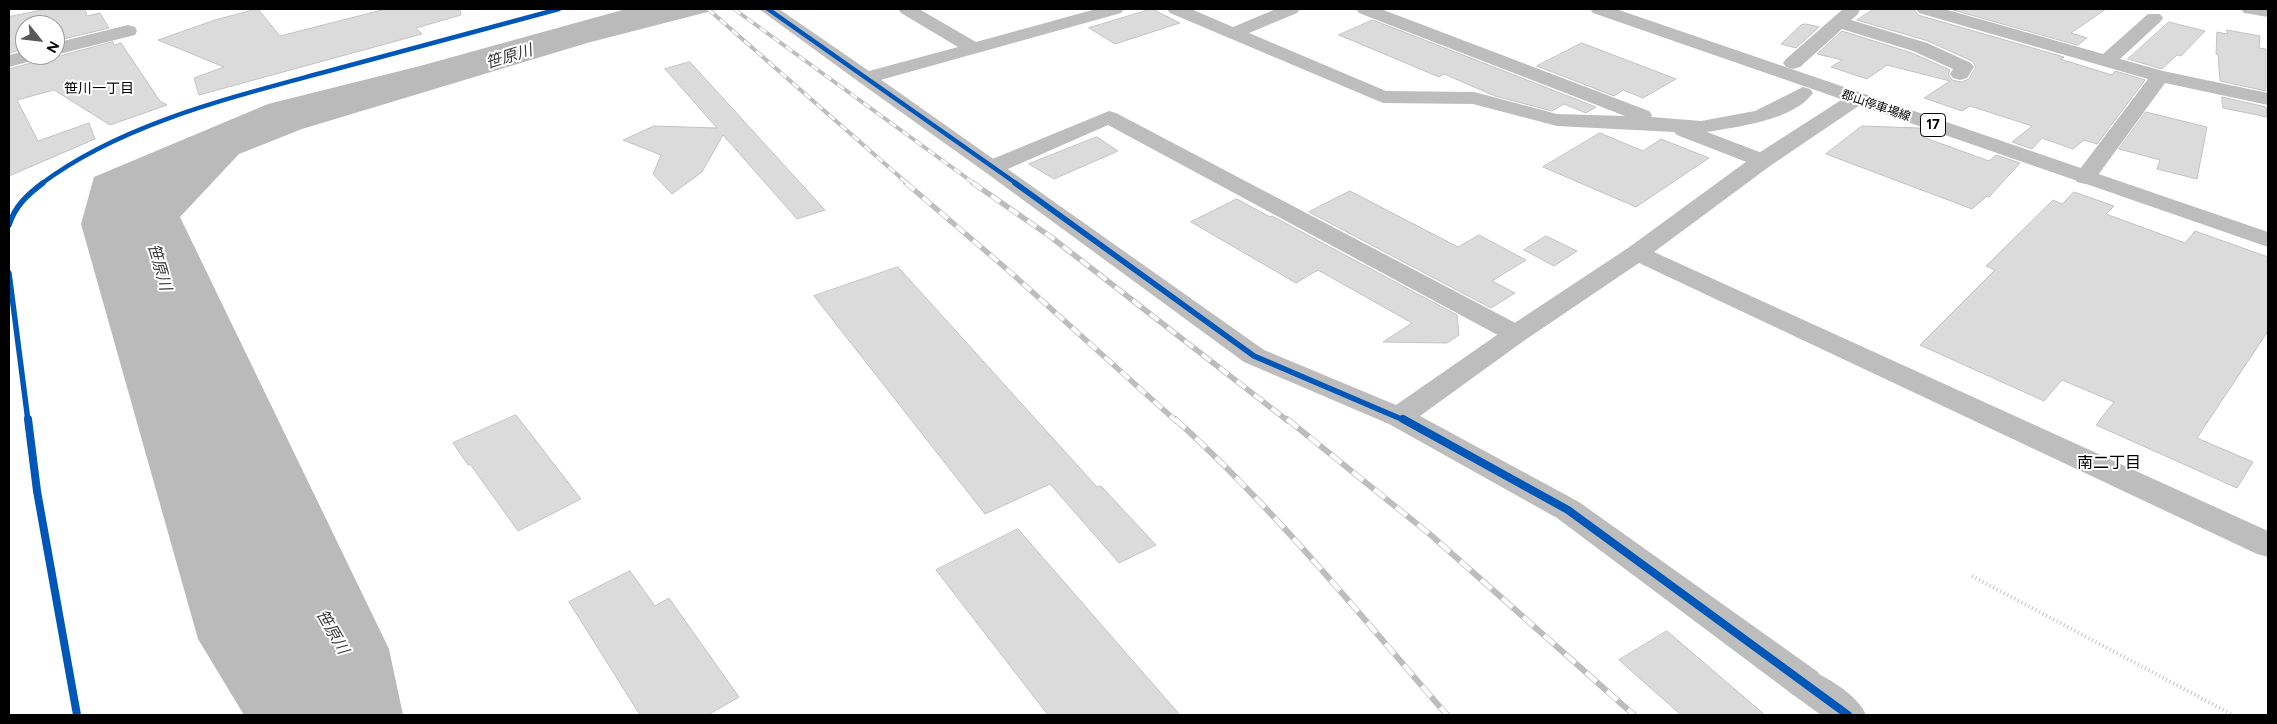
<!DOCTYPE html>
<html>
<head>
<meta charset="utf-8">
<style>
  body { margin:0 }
  #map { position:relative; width:2277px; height:724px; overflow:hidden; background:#fff; font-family:Figtree,sans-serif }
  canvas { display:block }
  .frame { position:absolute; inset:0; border:10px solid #000; pointer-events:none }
  .north { position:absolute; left:15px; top:15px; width:50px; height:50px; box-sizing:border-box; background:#fff; border:1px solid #999; border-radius:50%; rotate:119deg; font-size:14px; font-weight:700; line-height:20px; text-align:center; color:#000 }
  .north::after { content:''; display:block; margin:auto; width:18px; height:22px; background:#595959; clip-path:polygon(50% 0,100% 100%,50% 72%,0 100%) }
</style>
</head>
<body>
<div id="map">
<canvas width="2277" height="724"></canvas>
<div class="frame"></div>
<div class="north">N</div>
</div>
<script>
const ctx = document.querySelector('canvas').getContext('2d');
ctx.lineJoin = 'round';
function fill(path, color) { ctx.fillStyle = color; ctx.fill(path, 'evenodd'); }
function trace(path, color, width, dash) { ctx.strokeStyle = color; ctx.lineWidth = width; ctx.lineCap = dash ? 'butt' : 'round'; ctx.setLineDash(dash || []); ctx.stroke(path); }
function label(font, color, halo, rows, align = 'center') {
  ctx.font = font + ' Figtree,"Noto Sans JP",sans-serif'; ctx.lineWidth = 4; ctx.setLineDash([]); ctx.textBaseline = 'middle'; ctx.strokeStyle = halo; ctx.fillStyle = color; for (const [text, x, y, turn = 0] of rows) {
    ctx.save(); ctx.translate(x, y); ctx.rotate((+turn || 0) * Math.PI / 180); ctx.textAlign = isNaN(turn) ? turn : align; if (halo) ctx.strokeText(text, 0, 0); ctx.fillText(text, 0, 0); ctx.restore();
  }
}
fill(new Path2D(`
  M 626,9 L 719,9 L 587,43 L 302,129 L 239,154 L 180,217 L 389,649 L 403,715 L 244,715 L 198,639 L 81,224 L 94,177 L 268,104 L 420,66 Z`), '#bababa');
const building = new Path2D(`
  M 47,9 L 85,9 L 87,16 L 100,13 L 109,28 L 55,41 L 55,25 L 25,25 L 25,49 L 9,53 L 9,17 Z
  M 258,9 L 280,36 L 386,9 L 460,9 L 461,15 L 416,28 L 422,34 L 199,95 L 194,78 L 224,67 L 158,40 L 215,20 Z
  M 1152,9 L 1180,23 L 1115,44 L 1089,28 Z
  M 1874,9 L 1914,9 L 1918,15 L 2064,57 L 2060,59 L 2112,75 L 2115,71 L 2145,80 L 2097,144 L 2084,140 L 2073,149 L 2042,138 L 2032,149 L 2012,142 L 2032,126 L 1970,106 L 1962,111 L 1924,98 L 1950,81 L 1887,65 L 1867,79 L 1831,67 L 1842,60 L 1817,54 L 1842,31 L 1912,53 L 1950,70 L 1948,74 L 1952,80 L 1961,82 L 1969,79 L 1976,67 L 1972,61 L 1928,41 L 1857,20 Z
  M 1950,9 L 2106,9 L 2071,33 L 2087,38 L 2078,45 Z
  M 1373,20 L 1596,107 L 1586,113 L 1564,104 L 1552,111 L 1495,96 L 1444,74 L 1439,77 L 1339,35 Z
  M 2169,22 L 2205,31 L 2181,56 L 2177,55 L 2162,69 L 2128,59 Z
  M 1806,24 L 1819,27 L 1796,48 L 1781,44 L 1801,25 Z
  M 2227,30 L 2260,36 L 2259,48 L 2266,49 L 2266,91 L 2220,81 L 2218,54 L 2216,54 L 2217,32 L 2227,34 Z
  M 113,42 L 114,45 L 121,43 L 160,101 L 167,105 L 110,125 L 54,90 L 17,100 L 38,141 L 89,123 L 95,139 L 9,176 L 9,69 L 38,61 L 43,55 L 55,57 Z
  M 1582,43 L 1676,79 L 1643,98 L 1623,90 L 1614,96 L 1537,66 Z
  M 690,62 L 825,210 L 797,219 L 723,135 L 702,172 L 672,194 L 653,174 L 661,155 L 623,140 L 654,126 L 717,128 L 665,69 Z
  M 2222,97 L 2266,107 L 2267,117 L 2223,108 Z
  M 2146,112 L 2207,127 L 2197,179 L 2157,169 L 2160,160 L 2119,149 Z
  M 1862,126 L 1919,128 L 1930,132 L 1923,137 L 1989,161 L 1996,155 L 2020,163 L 1989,197 L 1987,196 L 1972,209 L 1826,154 Z
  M 1600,133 L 1643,151 L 1661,139 L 1709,158 L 1636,207 L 1543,167 Z
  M 1097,137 L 1118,151 L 1054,179 L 1029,164 Z
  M 1350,191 L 1458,247 L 1479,235 L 1526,260 L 1492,281 L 1515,293 L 1491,308 L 1309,212 Z
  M 2074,192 L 2114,206 L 2106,214 L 2185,243 L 2195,231 L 2268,257 L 2268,331 L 2197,438 L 2253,462 L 2237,488 L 2096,425 L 2114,402 L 2062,380 L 2044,401 L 1920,345 L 1995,270 L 1986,266 L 2053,200 L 2062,204 Z
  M 1237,199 L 1270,217 L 1272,216 L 1457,315 L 1459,335 L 1447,343 L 1383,342 L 1412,323 L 1318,270 L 1296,283 L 1191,222 Z
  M 1546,236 L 1577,251 L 1554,266 L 1524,250 Z
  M 898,267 L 1097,487 L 1101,486 L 1156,545 L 1119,563 L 1050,484 L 985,514 L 814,296 Z
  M 516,415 L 581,499 L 518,531 L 470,464 L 468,465 L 453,443 Z
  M 1018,529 L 1180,715 L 1048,715 L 936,570 Z
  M 630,571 L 655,606 L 669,598 L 739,697 L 708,715 L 640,715 L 569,602 Z
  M 1667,631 L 1765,715 L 1681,715 L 1619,660 Z`);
fill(building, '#dbdbdb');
trace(building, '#c3c3c3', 1);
trace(new Path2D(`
  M 1972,576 L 2233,715`), '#c2c2c2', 4, [1, 3]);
fill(new Path2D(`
  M 759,9 L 779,9 L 869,71 L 958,47 L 901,13 L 898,9 L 919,9 L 976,42 L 1096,9 L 1124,9 L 1121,13 L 866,84 L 859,82 Z
  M 1167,9 L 1191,9 L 1233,27 L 1276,9 L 1300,9 L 1297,13 L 1249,33 L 1386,91 L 1474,92 L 1557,114 L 1625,116 L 1359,13 L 1356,9 L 1381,9 L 1649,111 L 1652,115 L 1651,117 L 1701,121 L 1755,111 L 1803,87 L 1810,89 L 1813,93 C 1794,120 1737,127 1707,132 L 1770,156 L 1773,161 L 1770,166 L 1762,168 L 1677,135 L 1674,132 L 1557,126 L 1473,104 L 1383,103 L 1170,13 Z
  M 1843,9 L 1860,9 L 1858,14 L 1851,20 L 1927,43 L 1971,63 L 1974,67 L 1967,78 L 1960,80 L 1953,78 L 1950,74 L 1953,69 L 1913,51 L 1842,29 L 1800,67 L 1793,69 L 1786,67 L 1783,63 L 1786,59 Z
  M 1916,9 L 1944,9 L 2103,54 L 2148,14 L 2160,14 L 2163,18 L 2160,22 L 2120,59 L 2163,71 L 2268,93 L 2268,105 L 2165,83 L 2093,182 L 2085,184 L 2077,182 L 2074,177 L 2148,79 L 1919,13 Z
  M 2241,9 L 2268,9 L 2268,17 L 2244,13 Z
  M 128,25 L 135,27 L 137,31 L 135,35 L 55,55 L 55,43 Z
  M 25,51 L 25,55 L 41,55 L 38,59 L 9,67 L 9,55 Z
  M 1109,111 L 1116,113 L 1525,328 L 1529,334 L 1525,340 L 1516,342 L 1507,340 L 1108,125 L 1001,172 L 993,174 L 985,172 L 982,167 L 985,162 Z
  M 1805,668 C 1825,675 1859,696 1866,715 L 1821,715 L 1792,694 L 1787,683 L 1792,672 Z`), '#bdbdbd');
fill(new Path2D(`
  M 866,72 L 873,74 L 1264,350 L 1396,405 L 1507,328 L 1628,248 L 1754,156 L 1849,95 L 1856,93 L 1863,95 L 1866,99 L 1863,103 L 1770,166 L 1654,252 L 2268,531 L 2268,557 L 2257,554 L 1639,263 L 1525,340 L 1420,416 L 1579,502 L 1818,672 L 1823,683 L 1818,694 L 1805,698 L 1792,694 L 1557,518 L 1389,424 L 1244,362 L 985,172 L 859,82 L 856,78 L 859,74 Z`), '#bdbdbd');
fill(new Path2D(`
  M 1590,9 L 1616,9 L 2268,232 L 2268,247 L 1593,13 Z`), '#bdbdbd');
const railFar2 = new Path2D(`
  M 708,9 L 908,184
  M 734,9 L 975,184`);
const railFar1 = new Path2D(`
  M 906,183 L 1009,271 L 1176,421
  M 973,183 L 1051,237 L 1288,421`);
const rail = new Path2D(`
  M 1175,419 C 1275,509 1359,614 1447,715
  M 1287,419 L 1432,536 L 1634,715`);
trace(railFar2, '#bdbdbd', 4);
trace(railFar1, '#bdbdbd', 5.5);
trace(rail, '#bdbdbd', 6);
trace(railFar2, '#fff', 2.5, [8]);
trace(railFar1, '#fff', 4, [11]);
trace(rail, '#fff', 4.5, [14]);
trace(new Path2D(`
  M 768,9 L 1017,184
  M 41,184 C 121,124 229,98 325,72 C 403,51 481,30 559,9`), '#0057b8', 4.5);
trace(new Path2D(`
  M 1015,183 L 1254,356 L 1406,421
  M 9,225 C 15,206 27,195 43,183
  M 9,273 L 28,421`), '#0057b8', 5.5);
trace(new Path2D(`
  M 28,419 L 37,491 L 77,715
  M 1403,419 L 1568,510 L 1848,715`), '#0057b8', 8);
label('12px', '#000', '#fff', [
  ["郡山停車場線",1876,106,19]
]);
label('14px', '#000', '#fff', [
  ["笹川一丁目",99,89]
]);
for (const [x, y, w] of [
  [1933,125,25]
]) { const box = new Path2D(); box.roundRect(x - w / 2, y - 11.5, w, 23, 4); ctx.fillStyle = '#fff'; ctx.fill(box); trace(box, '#000', 1); }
label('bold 14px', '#000', null, [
  ["17",1933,125]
]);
label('italic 16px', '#3d3d3d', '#fff', [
  ["笹原川",509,57,-17],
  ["笹原川",159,267,74],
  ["笹原川",332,632,60]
]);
label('16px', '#000', '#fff', [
  ["南二丁目",2109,463]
]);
</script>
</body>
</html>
